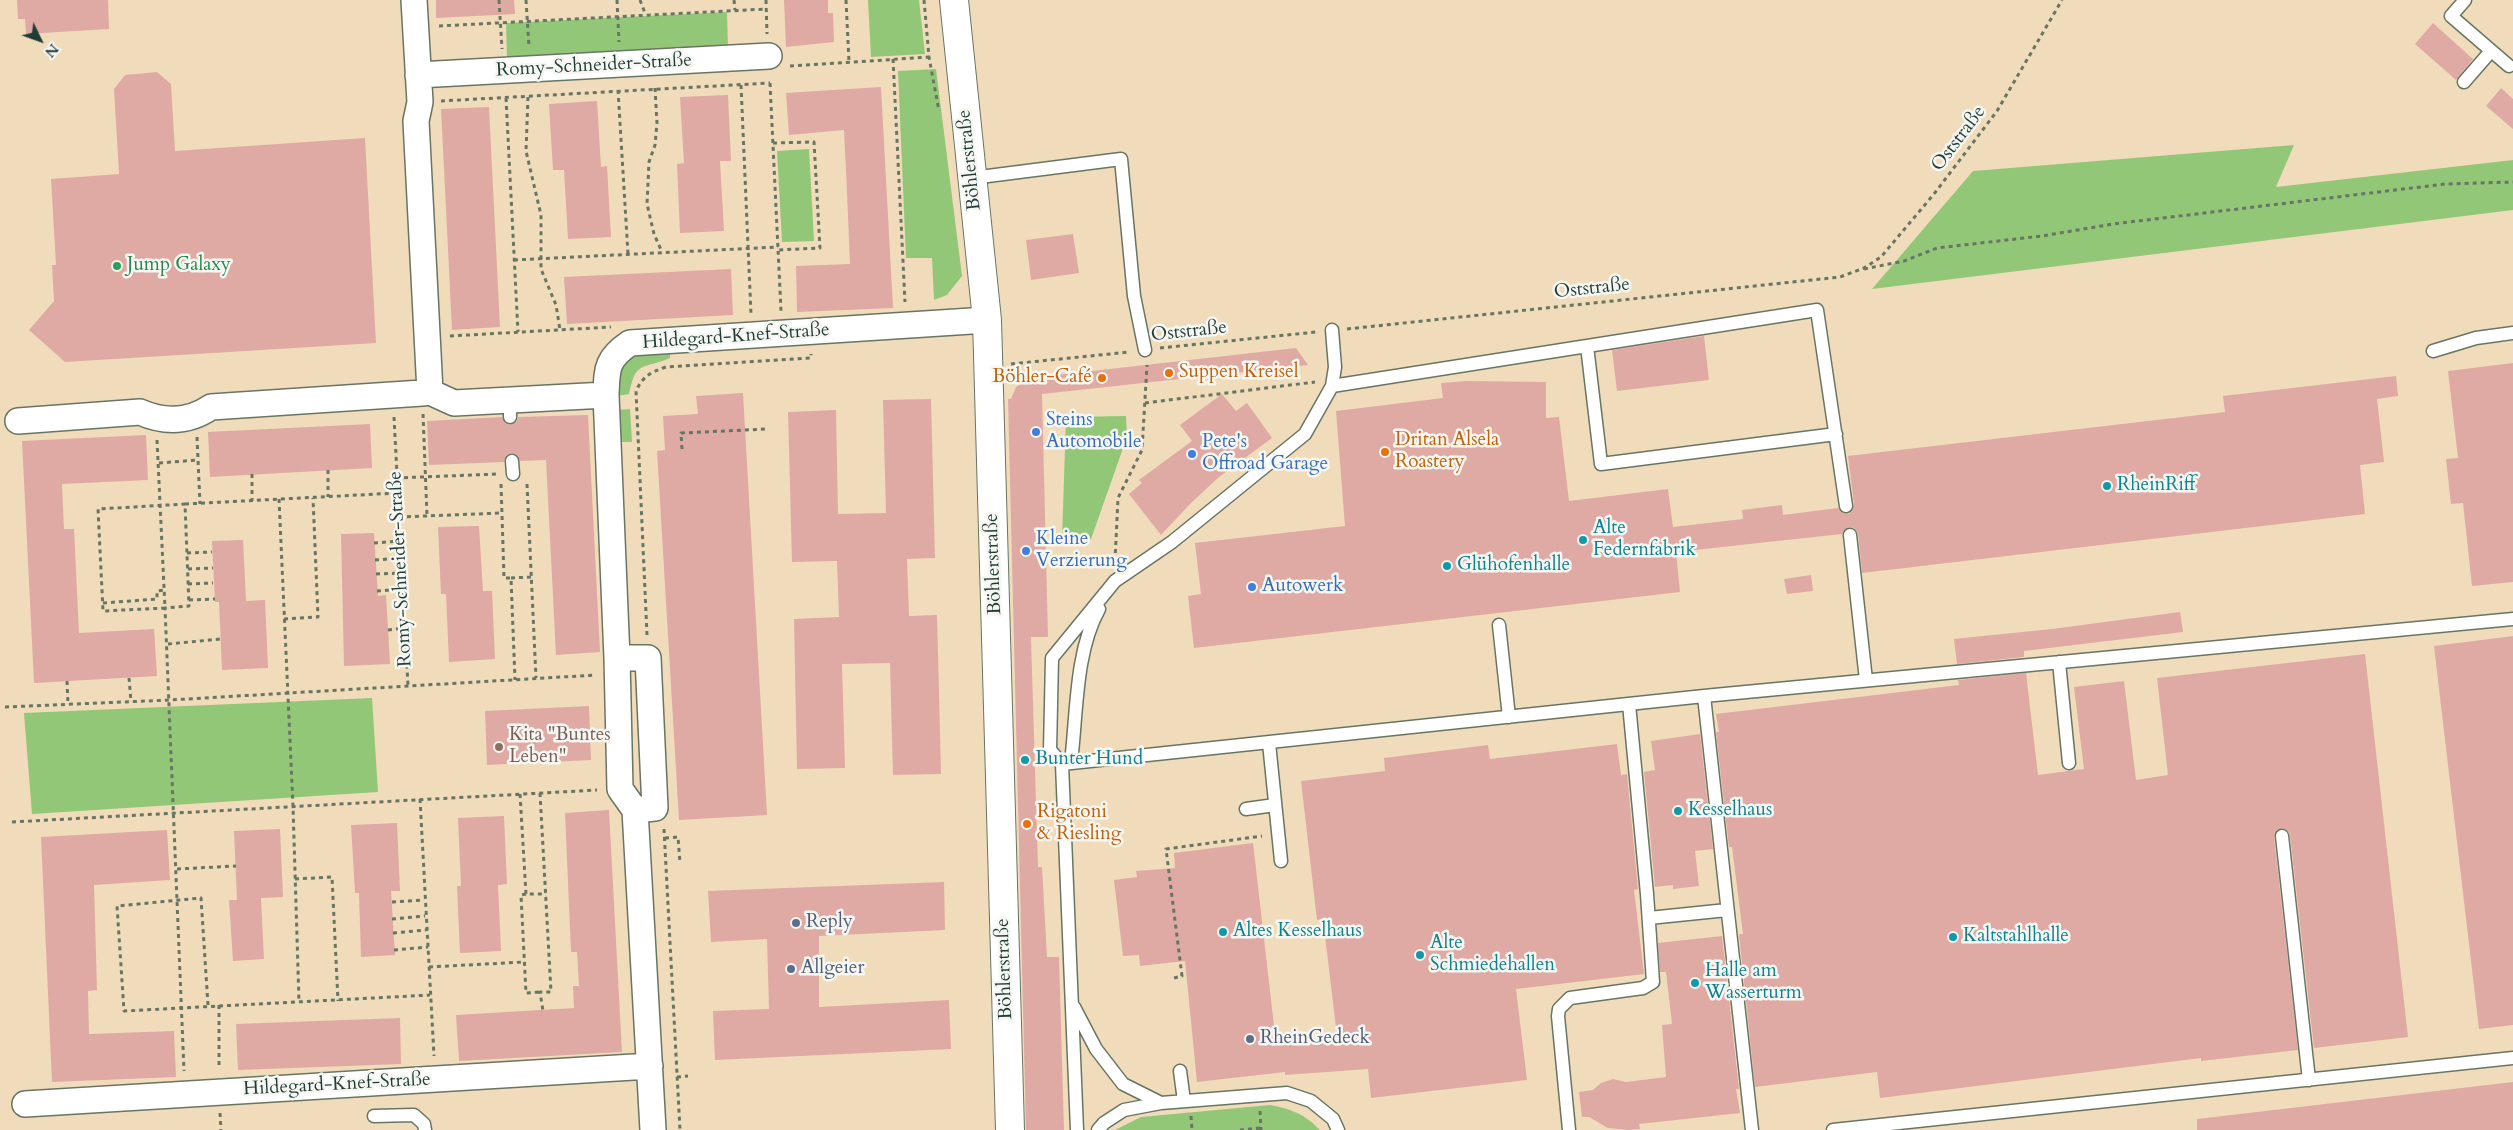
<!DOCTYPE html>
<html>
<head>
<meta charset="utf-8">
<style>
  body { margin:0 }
  #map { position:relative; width:2513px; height:1130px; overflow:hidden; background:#f0dcbb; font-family:Cardo,serif }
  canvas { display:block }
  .north { position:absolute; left:15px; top:15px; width:50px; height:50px; -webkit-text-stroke:4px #f6f6f2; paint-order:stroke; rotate:132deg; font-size:14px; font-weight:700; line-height:20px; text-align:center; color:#1f3d34 }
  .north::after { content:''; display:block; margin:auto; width:18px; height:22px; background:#1f3d34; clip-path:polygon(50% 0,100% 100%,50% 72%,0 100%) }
</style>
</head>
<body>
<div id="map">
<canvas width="2513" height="1130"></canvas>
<div class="north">N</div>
</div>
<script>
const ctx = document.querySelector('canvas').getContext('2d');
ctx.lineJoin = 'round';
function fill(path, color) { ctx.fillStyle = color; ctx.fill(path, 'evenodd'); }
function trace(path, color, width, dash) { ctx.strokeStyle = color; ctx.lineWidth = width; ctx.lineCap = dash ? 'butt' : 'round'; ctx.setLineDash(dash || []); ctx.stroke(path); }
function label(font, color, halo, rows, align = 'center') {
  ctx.font = font + ' Cardo,serif'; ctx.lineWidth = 5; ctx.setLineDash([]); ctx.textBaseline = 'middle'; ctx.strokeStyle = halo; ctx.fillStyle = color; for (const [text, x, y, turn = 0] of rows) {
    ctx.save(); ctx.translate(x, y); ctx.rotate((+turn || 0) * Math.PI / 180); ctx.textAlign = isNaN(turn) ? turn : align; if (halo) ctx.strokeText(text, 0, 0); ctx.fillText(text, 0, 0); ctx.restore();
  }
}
fill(new Path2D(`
  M 868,0 L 919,0 L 925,54 L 871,57 Z
  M 727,12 L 728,48 L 507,59 L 506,23 Z
  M 936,69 L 962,276 L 947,295 L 934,300 L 932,258 L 906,258 L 898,71 Z
  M 2294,145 L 2276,187 L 2513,160 L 2513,210 L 1872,289 L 1973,171 Z
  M 809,149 L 814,241 L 782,242 L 777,151 Z
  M 670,346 L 670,358 C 643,370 636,359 629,394 L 617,396 C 619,355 635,354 670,346 Z
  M 630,409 L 632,442 L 618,442 L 616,410 Z
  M 1126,416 L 1127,437 L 1091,539 L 1062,539 L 1066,417 Z
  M 372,698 L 378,792 L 32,814 L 24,713 Z
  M 1270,1105 C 1291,1109 1305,1114 1320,1130 L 1115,1130 L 1141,1117 Z`), '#93c778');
fill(new Path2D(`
  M 17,0 L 108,0 L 109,29 L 26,34 L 25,19 L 18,19 Z
  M 436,0 L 514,0 L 515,14 L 436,18 Z
  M 784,0 L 828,0 L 828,13 L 833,13 L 834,42 L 786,47 Z
  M 2433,23 L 2473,59 L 2456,80 L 2415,44 Z
  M 157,72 L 171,84 L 175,151 L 365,138 L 376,343 L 65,362 L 29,330 L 54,301 L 52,265 L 56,265 L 51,179 L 119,174 L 114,89 L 125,75 Z
  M 881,87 L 893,308 L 797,312 L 796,266 L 850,264 L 847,192 L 844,130 L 789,135 L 786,93 Z
  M 2501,88 L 2513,99 L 2513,129 L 2486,106 Z
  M 728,95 L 731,161 L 720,161 L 724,231 L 680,233 L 677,164 L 684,163 L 680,97 Z
  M 597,101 L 601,167 L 607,166 L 611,237 L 568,239 L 564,170 L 553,170 L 549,104 Z
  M 489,107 L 500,327 L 452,330 L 441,109 Z
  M 1073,234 L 1079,273 L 1031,280 L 1026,240 Z
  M 731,269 L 733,315 L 567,324 L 564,277 Z
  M 1704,336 L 1709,380 L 1617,391 L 1612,350 Z
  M 1296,348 L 1308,365 L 1042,394 L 1048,637 L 1031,637 L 1038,867 L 1042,867 L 1047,957 L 1059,957 L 1064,1130 L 1026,1130 L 1008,399 L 1011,399 L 1016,387 L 1030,378 Z
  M 2513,363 L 2513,582 L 2472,586 L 2463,503 L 2451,504 L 2446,459 L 2458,458 L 2448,371 Z
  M 2396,376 L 2398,396 L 2377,399 L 2384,462 L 2360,465 L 2365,514 L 1862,573 L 1858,534 L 1854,528 L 1849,527 L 1842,534 L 1676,552 L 1680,592 L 1194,648 L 1188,596 L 1201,594 L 1195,543 L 1345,526 L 1336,411 L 1443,398 L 1441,383 L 1467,381 L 1546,382 L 1546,418 L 1559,417 L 1569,501 L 1668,489 L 1673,527 L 1743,519 L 1742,510 L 1782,505 L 1783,515 L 1838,508 L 1843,513 L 1848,514 L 1851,512 L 1854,505 L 1848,456 L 2225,412 L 2223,396 Z
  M 743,393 L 767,815 L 679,820 L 657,451 L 665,450 L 663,416 L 698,414 L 696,396 Z
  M 1222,394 L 1236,411 L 1247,403 L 1272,438 L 1219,477 L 1191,503 L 1161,535 L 1129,494 L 1142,483 L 1139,480 L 1192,441 L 1180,425 Z
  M 931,399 L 935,558 L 907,559 L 909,616 L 937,615 L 941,774 L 893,775 L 890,663 L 842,664 L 845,768 L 797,769 L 794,619 L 839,617 L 837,561 L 792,562 L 788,412 L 836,410 L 838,514 L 886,513 L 883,400 Z
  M 588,415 L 600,652 L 556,655 L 546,460 L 520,461 L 518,456 L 512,453 L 507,455 L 504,462 L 429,465 L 427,421 L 502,417 L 506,424 L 510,425 L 517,421 L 518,417 Z
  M 370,424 L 372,468 L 210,477 L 208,432 Z
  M 146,435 L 148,480 L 62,484 L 64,529 L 74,529 L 79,633 L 154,629 L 157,676 L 34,683 L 22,441 Z
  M 479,526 L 483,591 L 492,591 L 495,659 L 449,662 L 446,594 L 441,594 L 438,527 Z
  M 374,533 L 378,596 L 386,595 L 390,664 L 344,666 L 341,534 Z
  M 243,540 L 246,601 L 265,600 L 268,668 L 222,670 L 219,602 L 215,602 L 212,541 Z
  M 1811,575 L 1813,591 L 1787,594 L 1784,579 Z
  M 2180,612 L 2183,632 L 2024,651 L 2024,657 L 1957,664 L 1954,639 L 2052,629 Z
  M 2513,636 L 2513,1025 L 2479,1029 L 2434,646 Z
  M 2365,654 L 2408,1037 L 2314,1048 L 2290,835 L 2288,831 L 2282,828 L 2277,830 L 2274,837 L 2298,1050 L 2201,1061 L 2201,1058 L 1880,1098 L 1877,1072 L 1755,1087 L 1739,934 L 1743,934 L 1732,847 L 1729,847 L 1716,732 L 1719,732 L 1716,714 L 1959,685 L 1958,680 L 2026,673 L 2038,775 L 2084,769 L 2074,687 L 2124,681 L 2136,780 L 2168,775 L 2157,678 Z
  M 589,706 L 591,760 L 487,765 L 485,711 Z
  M 1700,734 L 1713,849 L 1695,851 L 1699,886 L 1673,889 L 1673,885 L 1655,887 L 1644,772 L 1655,770 L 1651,741 Z
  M 1617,744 L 1621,775 L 1627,774 L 1638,889 L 1634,890 L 1644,974 L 1516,989 L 1527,1080 L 1371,1098 L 1368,1069 L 1285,1075 L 1285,1072 L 1197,1082 L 1185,961 L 1140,966 L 1139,955 L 1123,956 L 1114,880 L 1137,877 L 1136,871 L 1175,868 L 1174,853 L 1253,843 L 1276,1043 L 1337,1036 L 1323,919 L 1317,920 L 1301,781 L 1385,771 L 1384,758 L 1488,745 L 1490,759 Z
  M 609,810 L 622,1052 L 459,1061 L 456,1015 L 574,1008 L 573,986 L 579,986 L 577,952 L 571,952 L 565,813 Z
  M 504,816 L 507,884 L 498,885 L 501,951 L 460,953 L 457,886 L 461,886 L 458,818 Z
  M 397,823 L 400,891 L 391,891 L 395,955 L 361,957 L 359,893 L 355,893 L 351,825 Z
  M 280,829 L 283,897 L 261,898 L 264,959 L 233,961 L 229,900 L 237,900 L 234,831 Z
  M 167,830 L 170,880 L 94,885 L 97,990 L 88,991 L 89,1034 L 174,1031 L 176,1077 L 52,1082 L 41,837 Z
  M 944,882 L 945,930 L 819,936 L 819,1007 L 949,1000 L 951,1049 L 715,1060 L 713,1011 L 769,1009 L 767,939 L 711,942 L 708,891 Z
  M 1722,936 L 1739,1089 L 1736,1089 L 1740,1113 L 1639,1124 L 1640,1129 L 1628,1130 L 1608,1128 L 1589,1117 L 1582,1117 L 1579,1092 L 1593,1090 L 1601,1083 L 1613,1079 L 1626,1082 L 1666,1077 L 1662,1025 L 1672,1024 L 1666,972 L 1660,972 L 1658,943 Z
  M 400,1018 L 401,1064 L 238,1070 L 236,1024 Z
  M 2513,1082 L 2513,1130 L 2197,1130 L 2197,1119 Z`), '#dfaaa3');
const lane = new Path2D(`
  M 2465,0 L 2451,16 L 2509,66
  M 2464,82 L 2491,51
  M 972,178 L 1121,159 L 1134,296 L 1145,350
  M 1587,346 L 1601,464 L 1836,434
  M 2433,351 L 2476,338 L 2513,333
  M 1332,386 L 1817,310 L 1846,506
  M 510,400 L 510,417
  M 512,461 L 513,474
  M 1850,535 L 1866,680
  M 1499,625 L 1509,717
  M 2059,662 L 2069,763
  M 1704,696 L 1752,1130
  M 1269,743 L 1281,861
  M 1071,762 C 1077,714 1075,652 1099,609
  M 1062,764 L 1050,750 L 1052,658 L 1115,581 L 1172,542 L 1305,434 L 1332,386 L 1335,367 L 1332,330
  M 1246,809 L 1275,805
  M 2282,836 L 2309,1080
  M 1649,918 L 1727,910
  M 1074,1007 L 1096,1049 L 1123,1084 L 1161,1103
  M 1180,1071 L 1184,1101
  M 374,1116 L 414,1115 L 424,1124 L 425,1130
  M 1077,1130 L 1062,764 L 1704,696 L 2513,619
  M 1098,1130 L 1104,1123 L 1124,1110 L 1161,1103 L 1287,1093 L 1311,1101 L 1333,1119 L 1338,1130
  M 1569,1130 L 1558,1016 L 1559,1009 L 1570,998 L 1643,988 L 1653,982 L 1647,894 L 1629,704
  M 1833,1130 L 2513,1058`);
const street = new Path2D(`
  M 414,0 L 420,102 L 416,121 L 430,392
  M 418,75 L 769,56
  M 18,421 L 140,412 C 165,423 189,422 211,407 L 422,393 L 430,392 L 454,403 L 606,395
  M 617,658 L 648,658 L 655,808 L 635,810 L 620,789 L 617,658 L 606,395 C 607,369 606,359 630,343 L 987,320
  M 635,810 L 653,1130
  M 25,1104 L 650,1066`);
const secondary = new Path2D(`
  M 954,0 L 987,320 L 1010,1130`);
trace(lane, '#687563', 15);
trace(street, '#687563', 28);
trace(secondary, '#687563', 30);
trace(new Path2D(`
  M 499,0 L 502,49
  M 526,0 L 529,47
  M 617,0 L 619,42
  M 640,0 L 645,13
  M 734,0 L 735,10
  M 766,0 L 767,34
  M 846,0 L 849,62
  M 924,0 L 929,57 L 939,111
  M 439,26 L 766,9
  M 893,59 L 905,302
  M 790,66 L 931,57
  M 770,83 L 781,311
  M 741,85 L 751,314
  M 655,88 L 657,123 L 655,145 L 649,162 L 647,204 L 654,234 L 662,252
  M 618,90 L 628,254
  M 528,97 L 526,151 L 541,215 L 541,269 L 556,305 L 560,330
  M 506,98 L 518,332
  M 441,101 L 770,83
  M 773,143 L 814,142 L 820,248 L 778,250
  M 514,260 L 778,247
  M 1864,269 L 1904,261 L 1937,248 L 2042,236 L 2113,224 L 2445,184 L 2513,182
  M 1347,329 L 1840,277 L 1864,268 L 1881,257 L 1934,194 L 1997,111 L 2062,0
  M 450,336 L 611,327
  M 1160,348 L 1316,332
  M 1011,364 L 1129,352
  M 1145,403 L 1315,382
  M 423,414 L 427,516
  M 394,417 L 408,686
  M 197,437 L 200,504
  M 157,440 L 165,608 L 103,611 L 98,509 L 185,504 L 189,606 L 165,608 L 184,1071
  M 682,449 L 681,433 L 767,429
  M 159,463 L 198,460
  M 328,470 L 328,497
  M 252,474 L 252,501
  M 396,478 L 498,474
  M 501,484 L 504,578 L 511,578 L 515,680
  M 527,484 L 536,678
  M 279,499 L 293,806 L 299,1002
  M 185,504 L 397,493
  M 399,517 L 502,513
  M 374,543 L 400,541
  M 187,553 L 212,552
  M 375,560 L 401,558
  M 1115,561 L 1118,498 L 1142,450 L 1147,365
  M 188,569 L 213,568
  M 376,574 L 402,573
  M 511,578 L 531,577
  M 188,584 L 213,583
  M 377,591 L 403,589
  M 189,600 L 215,599
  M 103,603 L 157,599 L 157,591 L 165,590
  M 284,619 L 318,617 L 313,498
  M 388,630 L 404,628
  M 647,635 L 636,391 C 643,376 651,372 666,367 L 811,358 L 811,354
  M 168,644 L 221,639
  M 129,678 L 131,702
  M 67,681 L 68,704
  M 5,707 L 170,700 L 596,675
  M 540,793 L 551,992 L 540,992 L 543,1011
  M 520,794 L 526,894 L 546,894
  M 420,799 L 434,1056
  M 12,822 L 597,790
  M 664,829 L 680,1130
  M 665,838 L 678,837 L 680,863
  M 177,869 L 236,866
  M 295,879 L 332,877 L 338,1001
  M 526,894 L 521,895 L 526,993 L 540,992
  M 392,902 L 424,900
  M 392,919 L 425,916
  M 393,933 L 426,930
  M 394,950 L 428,947
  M 429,967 L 524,962
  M 1174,978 L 1182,976 L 1166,849 L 1262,836
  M 208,1005 L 201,898 L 117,906 L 124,1011 L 430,995
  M 219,1005 L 219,1069
  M 677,1077 L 688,1076
  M 1260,1111 L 1261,1130
  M 220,1113 L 221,1130
  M 1191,1116 L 1192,1130
  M 1240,1130 L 1261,1128`), '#687563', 3, [4, 4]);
trace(lane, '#fff', 12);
trace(street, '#fff', 25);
trace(secondary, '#fff', 28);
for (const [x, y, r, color] of [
  [117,266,5,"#2e9e5b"],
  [1169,373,5,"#e8710a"],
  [1102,378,5,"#e8710a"],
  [1036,432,5,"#3f7fe0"],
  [1385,452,5,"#e8710a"],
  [1192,454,5,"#3f7fe0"],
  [2107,486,5,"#0f9aa8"],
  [1583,540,5,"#0f9aa8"],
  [1026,551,5,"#3f7fe0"],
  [1447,566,5,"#0f9aa8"],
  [1252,587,5,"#3f7fe0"],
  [499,747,5,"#8d6e63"],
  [1025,760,5,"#0f9aa8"],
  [1678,811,5,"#0f9aa8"],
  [1027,824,5,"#e8710a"],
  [796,923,5,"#5c6f8a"],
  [1223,932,5,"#0f9aa8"],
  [1953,937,5,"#0f9aa8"],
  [1420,955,5,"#0f9aa8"],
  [791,969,5,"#5c6f8a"],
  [1695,983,5,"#0f9aa8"],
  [1250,1039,5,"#5c6f8a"]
]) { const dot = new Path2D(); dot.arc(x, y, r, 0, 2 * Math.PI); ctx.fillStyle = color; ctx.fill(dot); trace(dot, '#f6f6f2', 2); }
label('19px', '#1f3d34', '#f6f6f2', [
  ["Romy-Schneider-Straße",594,66,-3],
  ["Oststraße",1959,139,-53],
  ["Böhlerstraße",970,160,-96],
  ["Oststraße",1592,289,-6],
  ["Oststraße",1189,332,-6],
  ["Hildegard-Knef-Straße",736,337,-4],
  ["Böhlerstraße",994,564,-92],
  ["Romy-Schneider-Straße",401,569,-93],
  ["Böhlerstraße",1005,969,-92],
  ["Hildegard-Knef-Straße",337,1085,-3]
]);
label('19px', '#27864d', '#f6f6f2', [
  ["Jump Galaxy",127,266]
], 'left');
label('19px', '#c56008', '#f6f6f2', [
  ["Suppen Kreisel",1179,373],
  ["Böhler-Café",1092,378,"right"],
  ["Dritan Alsela",1395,441],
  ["Roastery",1395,463],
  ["Rigatoni",1037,813],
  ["& Riesling",1037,835]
], 'left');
label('19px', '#366cbe', '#f6f6f2', [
  ["Steins",1046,421],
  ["Automobile",1046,443],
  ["Pete's",1202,443],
  ["Offroad Garage",1202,465],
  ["Kleine",1036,540],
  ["Verzierung",1036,562],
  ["Autowerk",1262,587]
], 'left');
label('19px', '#0d838f', '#f6f6f2', [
  ["RheinRiff",2117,486],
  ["Alte",1593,529],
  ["Federnfabrik",1593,551],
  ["Glühofenhalle",1457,566],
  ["Bunter Hund",1035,760],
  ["Kesselhaus",1688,811],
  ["Altes Kesselhaus",1233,932],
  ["Kaltstahlhalle",1963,937],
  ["Alte",1430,944],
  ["Schmiedehallen",1430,966],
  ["Halle am",1705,972],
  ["Wasserturm",1705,994]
], 'left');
label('19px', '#785e54', '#f6f6f2', [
  ["Kita \"Buntes",509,736],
  ["Leben\"",509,758]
], 'left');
label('19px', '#4e5e75', '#f6f6f2', [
  ["Reply",806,923],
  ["Allgeier",801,969],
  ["RheinGedeck",1260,1039]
], 'left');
</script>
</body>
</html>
